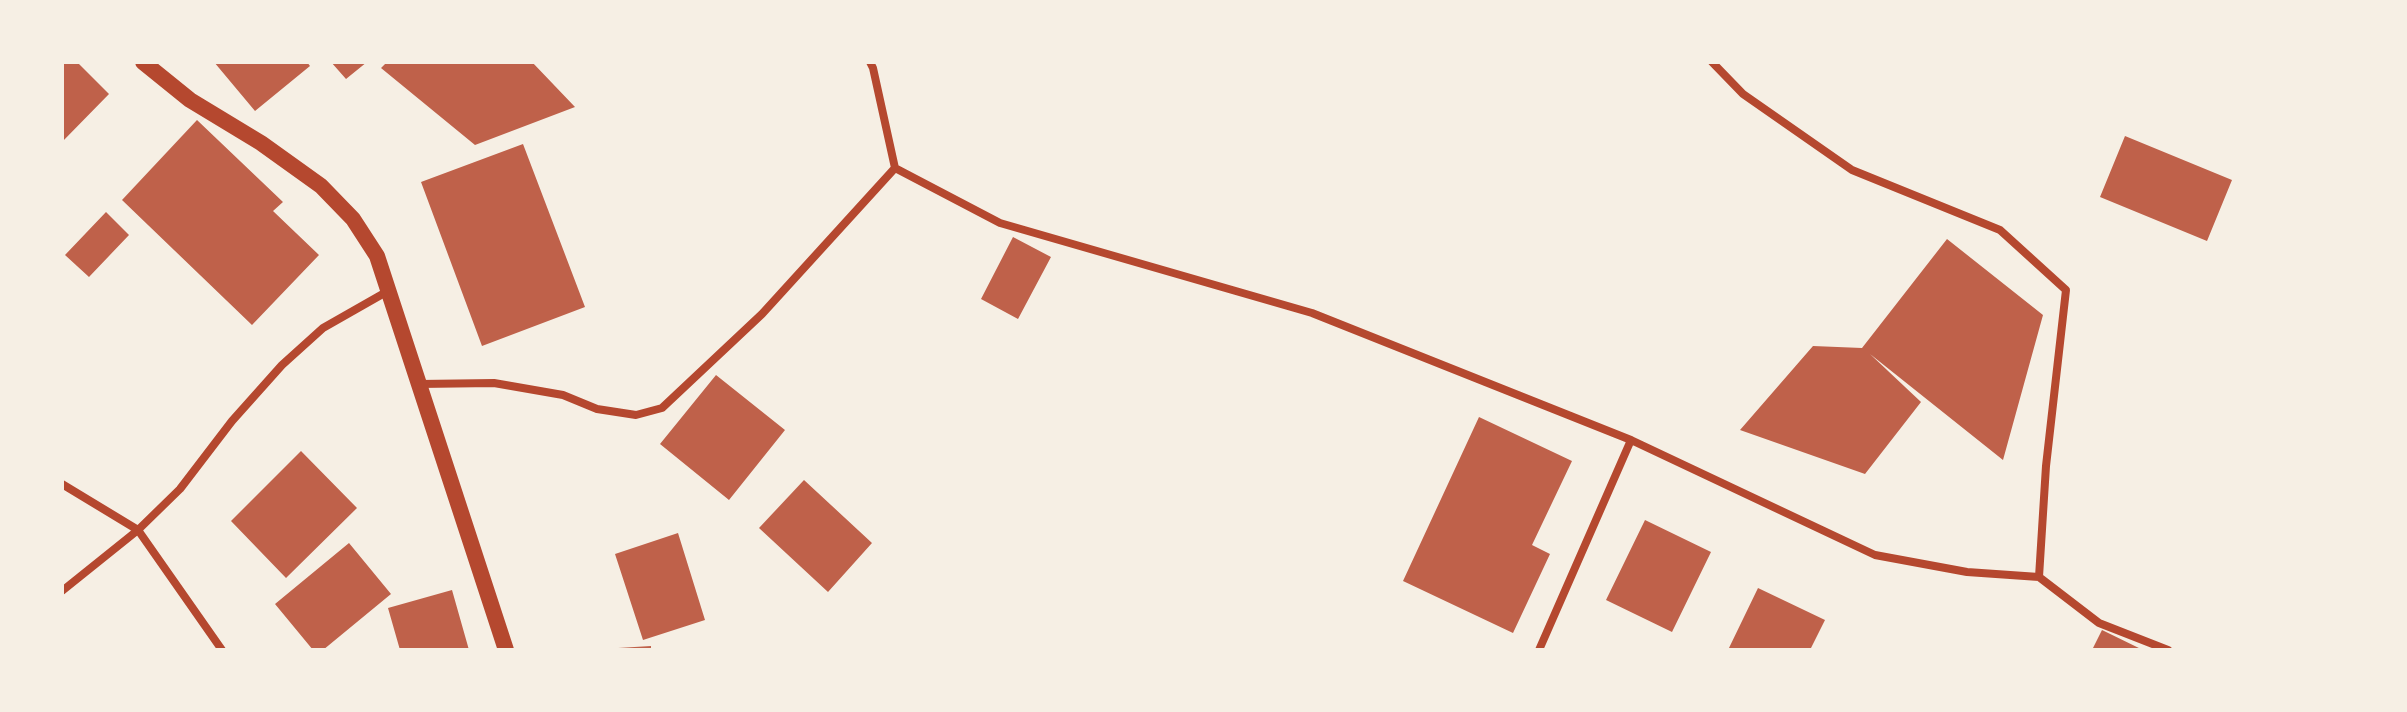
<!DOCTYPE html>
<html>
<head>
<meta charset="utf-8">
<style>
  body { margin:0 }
  #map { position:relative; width:2407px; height:712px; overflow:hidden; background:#f6efe4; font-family:"IBM Plex Sans",sans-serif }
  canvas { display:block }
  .frame { position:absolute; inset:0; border:64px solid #f6efe4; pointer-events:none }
</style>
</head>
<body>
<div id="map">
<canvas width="2407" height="712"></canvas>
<div class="frame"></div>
</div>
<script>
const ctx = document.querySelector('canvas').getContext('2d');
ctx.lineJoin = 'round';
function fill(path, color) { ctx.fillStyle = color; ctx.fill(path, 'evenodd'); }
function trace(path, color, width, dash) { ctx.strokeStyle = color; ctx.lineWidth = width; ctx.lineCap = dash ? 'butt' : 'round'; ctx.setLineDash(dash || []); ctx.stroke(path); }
fill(new Path2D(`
  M 62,62 L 77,62 L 109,94 L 62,142 Z
  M 214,62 L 307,62 L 310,66 L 255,111 Z
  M 331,62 L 367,62 L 346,79 Z
  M 387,62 L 532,62 L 575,107 L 475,145 L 381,68 Z
  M 197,120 L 283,202 L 273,211 L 319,255 L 252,325 L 122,200 Z
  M 2125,136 L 2232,180 L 2207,241 L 2100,197 Z
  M 523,144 L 585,307 L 482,346 L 421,182 Z
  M 106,212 L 129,235 L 89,277 L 65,255 Z
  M 1013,237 L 1051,257 L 1018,319 L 981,299 Z
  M 1947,239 L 2043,315 L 2003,460 L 1870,354 L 1921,402 L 1865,474 L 1740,430 L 1813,346 L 1862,348 Z
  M 716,375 L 785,430 L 729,500 L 660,444 Z
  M 1479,417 L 1572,461 L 1532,545 L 1550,554 L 1513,633 L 1403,581 Z
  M 301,451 L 357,508 L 286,578 L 231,521 Z
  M 804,480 L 872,543 L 828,592 L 759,528 Z
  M 1645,520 L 1711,552 L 1672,632 L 1606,600 Z
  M 678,533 L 705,620 L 643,640 L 615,554 Z
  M 349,543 L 391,594 L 323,650 L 313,650 L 275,604 Z
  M 1758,588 L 1825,620 L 1810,650 L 1728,650 Z
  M 452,590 L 469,650 L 400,650 L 388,608 Z
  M 2102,630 L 2143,650 L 2092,650 Z
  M 651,646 L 651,650 L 618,650 L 618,648 Z`), '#bf614a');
trace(new Path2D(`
  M 870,62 L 873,68 L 895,168 L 1000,223 L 1312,313 L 1631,440 L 1875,555 L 1967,572 L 2039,577 L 2099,623 L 2168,650
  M 1712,62 L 1743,94 L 1852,170 L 2000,230 L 2066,290 L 2046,466 L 2039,577
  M 419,384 L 494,383 L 563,395 L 597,409 L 636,415 L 662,408 L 762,314 L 895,168
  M 62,484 L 138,530 L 222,650
  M 62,591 L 138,530 L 180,489 L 232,421 L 282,365 L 323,328 L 388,291
  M 1539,650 L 1631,440`), '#b5482f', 8);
trace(new Path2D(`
  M 143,62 L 190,100 L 261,143 L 321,186 L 353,219 L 377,256 L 506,650`), '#b5482f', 16);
</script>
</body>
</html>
